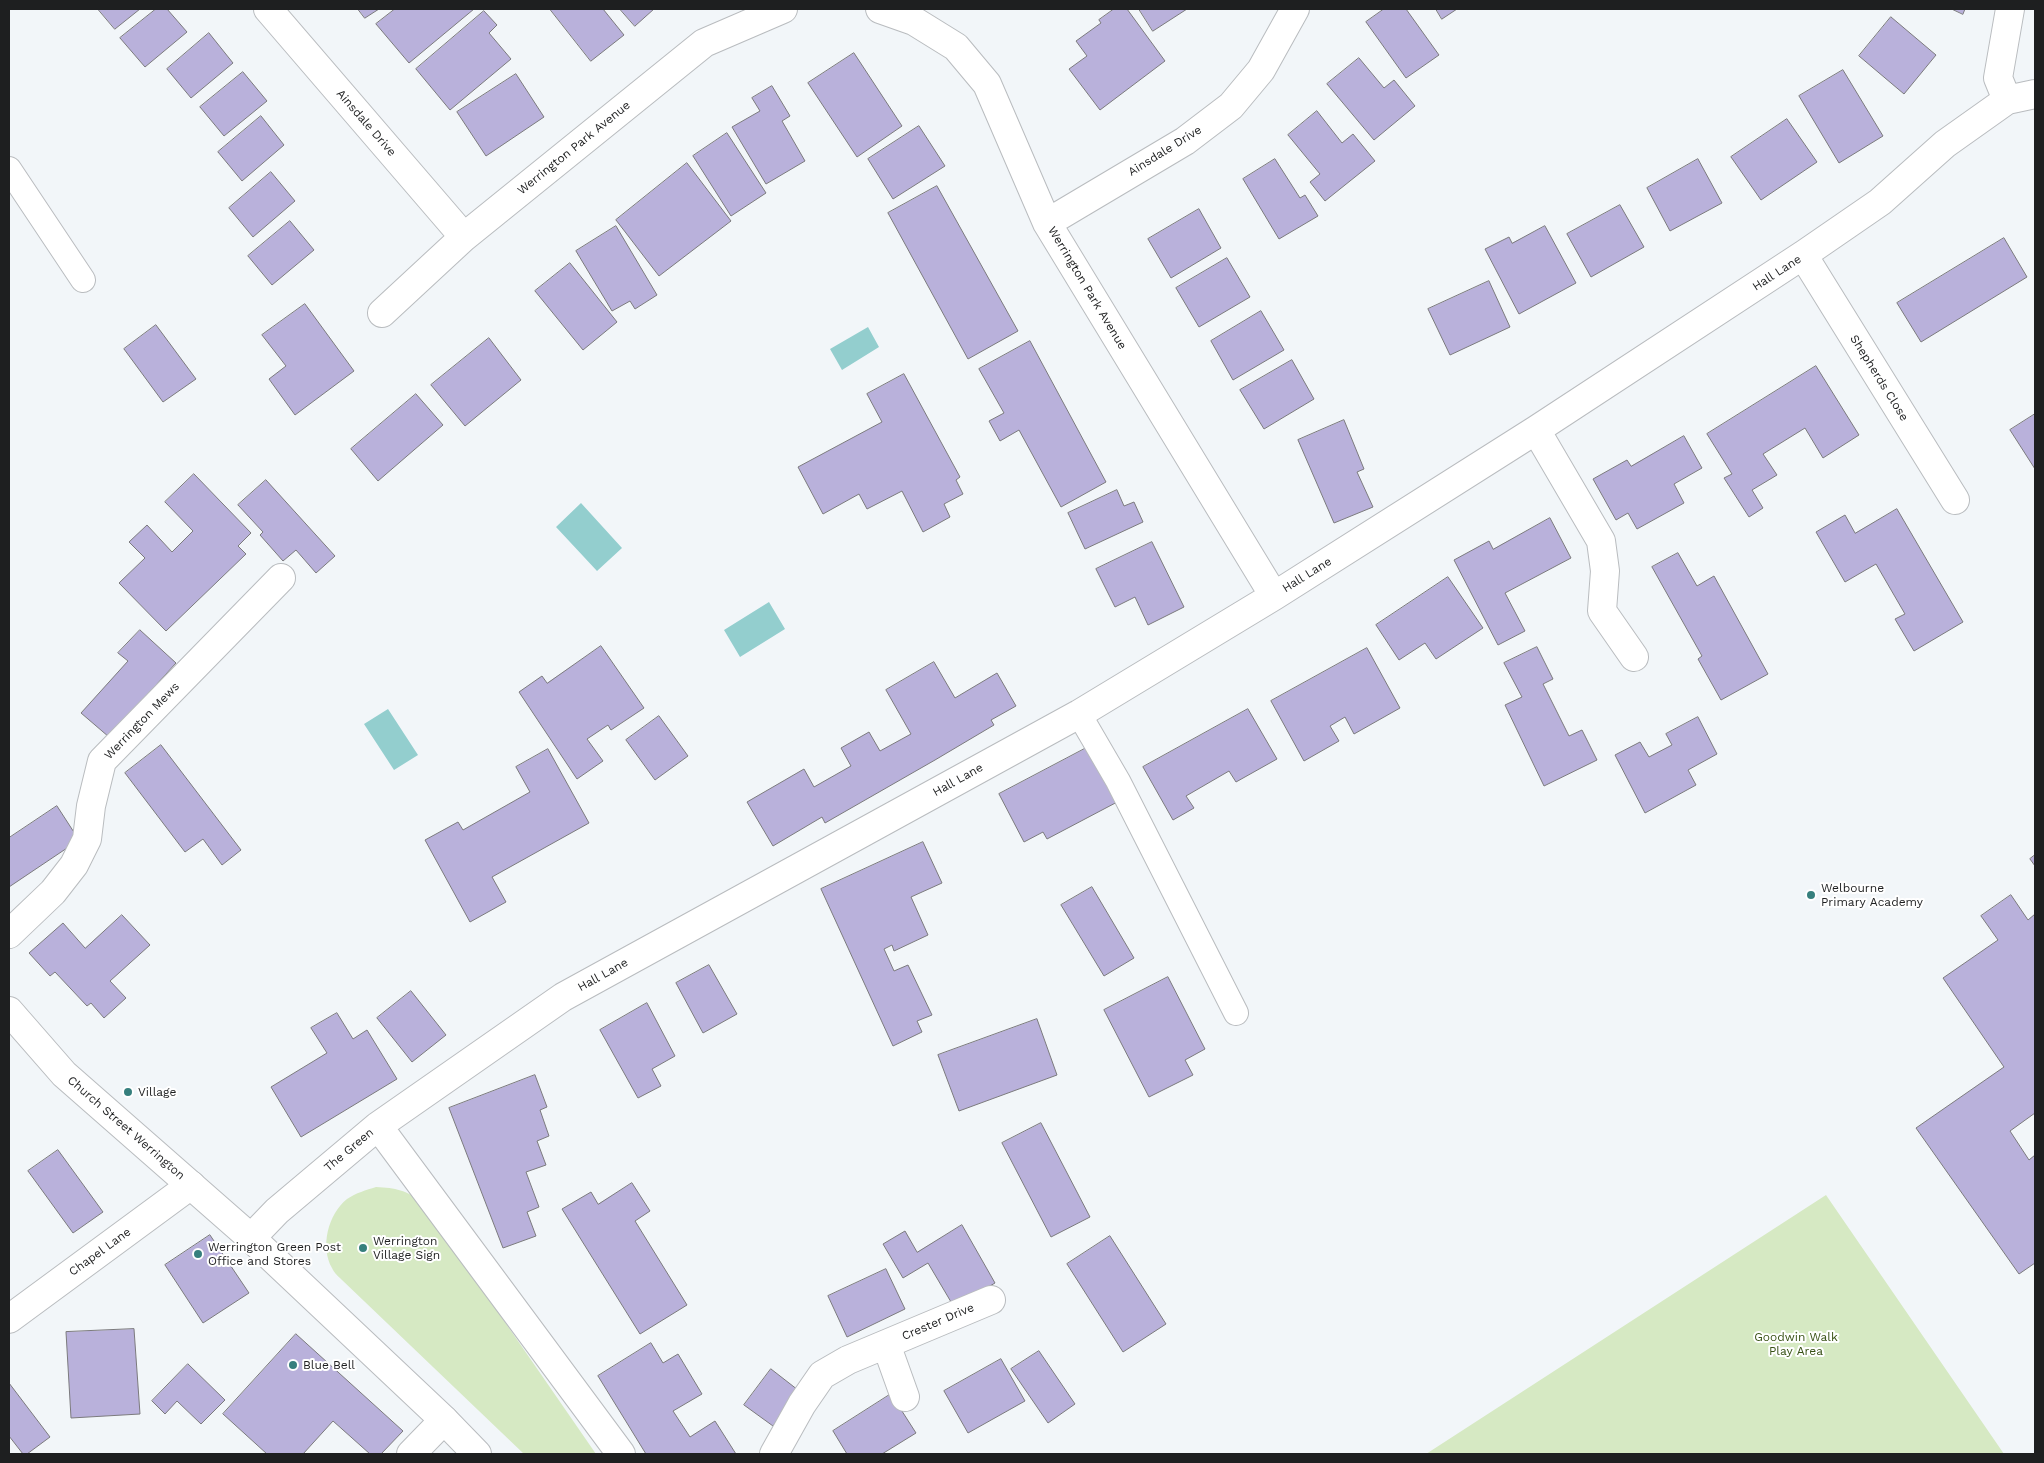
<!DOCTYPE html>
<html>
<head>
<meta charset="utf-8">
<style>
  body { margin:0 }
  #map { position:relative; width:2044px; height:1463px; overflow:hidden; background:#f2f6f9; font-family:"Work Sans",sans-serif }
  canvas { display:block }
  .frame { position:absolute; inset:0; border:10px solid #1e1f20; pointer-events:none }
</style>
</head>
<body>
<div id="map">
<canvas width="2044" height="1463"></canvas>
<div class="frame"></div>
</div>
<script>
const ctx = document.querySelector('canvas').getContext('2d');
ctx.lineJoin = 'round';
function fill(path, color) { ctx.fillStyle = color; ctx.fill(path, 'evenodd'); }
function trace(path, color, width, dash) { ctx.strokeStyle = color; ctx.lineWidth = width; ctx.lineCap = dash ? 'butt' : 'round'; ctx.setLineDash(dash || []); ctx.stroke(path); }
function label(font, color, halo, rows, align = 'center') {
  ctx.font = font + ' "Work Sans",sans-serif'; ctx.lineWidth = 4; ctx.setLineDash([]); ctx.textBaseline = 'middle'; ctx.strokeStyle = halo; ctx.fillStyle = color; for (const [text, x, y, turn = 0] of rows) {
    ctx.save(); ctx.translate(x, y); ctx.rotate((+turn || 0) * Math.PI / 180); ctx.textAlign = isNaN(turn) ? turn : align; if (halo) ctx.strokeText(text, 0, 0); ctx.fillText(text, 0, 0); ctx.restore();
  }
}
fill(new Path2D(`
  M 376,1187 C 396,1188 406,1190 422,1202 L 596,1454 L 524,1454 L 342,1280 C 339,1277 334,1273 332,1268 C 320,1247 328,1214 347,1199 C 356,1193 366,1190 376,1187 Z
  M 1826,1195 L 2004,1454 L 1426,1454 Z`), '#d6e9c3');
fill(new Path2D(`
  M 868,327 L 879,347 L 842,370 L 830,349 Z
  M 581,503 L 622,548 L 597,571 L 556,527 Z
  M 769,602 L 785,629 L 740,657 L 724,630 Z
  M 388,709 L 418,755 L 394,770 L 364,724 Z`), '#93cece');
const building = new Path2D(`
  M 98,9 L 140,9 L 115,29 Z
  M 156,9 L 167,9 L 187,32 L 145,67 L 120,38 Z
  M 358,9 L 379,9 L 365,18 Z
  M 395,9 L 474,9 L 409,63 L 376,24 Z
  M 550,9 L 603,9 L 624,35 L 591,61 Z
  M 620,9 L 654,9 L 635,26 Z
  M 1114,9 L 1127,9 L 1165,61 L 1100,110 L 1069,69 L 1087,56 L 1076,41 L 1101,23 L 1099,20 Z
  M 1139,9 L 1187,9 L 1153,31 Z
  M 1384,9 L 1406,9 L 1439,55 L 1406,78 L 1366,22 Z
  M 1436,9 L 1457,9 L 1442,19 Z
  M 1952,9 L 1965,9 L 1963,14 Z
  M 484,11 L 497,25 L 489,33 L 511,59 L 450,110 L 416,69 Z
  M 1891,17 L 1936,55 L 1904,94 L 1859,56 Z
  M 209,33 L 233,63 L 191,98 L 167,69 Z
  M 854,53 L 902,126 L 857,157 L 808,83 Z
  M 1359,58 L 1384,88 L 1394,80 L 1415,106 L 1374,140 L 1327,84 Z
  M 1843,70 L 1883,136 L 1839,163 L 1799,96 Z
  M 243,72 L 267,101 L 224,136 L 200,107 Z
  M 516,74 L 544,117 L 486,156 L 457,112 Z
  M 772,86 L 790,116 L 782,121 L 805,161 L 766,184 L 732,127 L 760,111 L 752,98 Z
  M 1317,111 L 1342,143 L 1353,134 L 1375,161 L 1325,201 L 1310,182 L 1320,174 L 1288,135 Z
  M 261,116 L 284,145 L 242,181 L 218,152 Z
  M 1787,119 L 1817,162 L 1761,200 L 1731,157 Z
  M 919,126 L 945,166 L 893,199 L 868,159 Z
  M 727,133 L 766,193 L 731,216 L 693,156 Z
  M 1275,159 L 1300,198 L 1305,195 L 1318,216 L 1279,239 L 1243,179 Z
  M 1698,159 L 1722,203 L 1670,231 L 1647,188 Z
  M 687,163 L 731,221 L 659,276 L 616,220 Z
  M 271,172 L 295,201 L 253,237 L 229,208 Z
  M 937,186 L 1018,331 L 968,359 L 888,213 Z
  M 1620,205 L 1644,247 L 1591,277 L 1567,234 Z
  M 1199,209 L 1221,248 L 1171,278 L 1148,239 Z
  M 290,221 L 314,250 L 272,285 L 248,256 Z
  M 616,226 L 657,295 L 635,309 L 630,301 L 612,311 L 576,251 Z
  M 1545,226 L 1576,283 L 1519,314 L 1485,249 L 1509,237 L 1512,243 Z
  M 2004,238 L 2027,277 L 1921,342 L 1897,303 Z
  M 1227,258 L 1250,297 L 1199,327 L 1176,288 Z
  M 570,263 L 617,322 L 583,350 L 535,291 Z
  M 1489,281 L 1510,327 L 1450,355 L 1428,309 Z
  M 305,304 L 354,371 L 295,415 L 269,379 L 286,366 L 262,335 Z
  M 1261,311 L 1284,350 L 1233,380 L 1211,341 Z
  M 156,325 L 196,379 L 163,402 L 124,349 Z
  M 489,338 L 521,380 L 465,426 L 431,385 Z
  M 1030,341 L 1106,482 L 1061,507 L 1019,430 L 1000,441 L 989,421 L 1004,413 L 979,369 Z
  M 1292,360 L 1314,399 L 1264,429 L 1240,390 Z
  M 1816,366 L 1859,435 L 1823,458 L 1805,428 L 1763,454 L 1777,475 L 1752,490 L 1763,508 L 1749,517 L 1724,478 L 1732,474 L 1707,434 Z
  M 904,374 L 960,477 L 956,480 L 963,494 L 944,504 L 950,517 L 923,532 L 902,491 L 867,509 L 859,494 L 823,514 L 798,467 L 882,422 L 867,394 Z
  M 416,394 L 443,425 L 378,481 L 351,449 Z
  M 2035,414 L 2035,469 L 2010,430 Z
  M 1344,420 L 1364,469 L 1357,472 L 1373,507 L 1334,523 L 1298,440 Z
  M 1684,436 L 1702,468 L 1674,484 L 1684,503 L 1637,529 L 1628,513 L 1616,520 L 1593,479 L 1627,460 L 1631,466 Z
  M 194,474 L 251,533 L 238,546 L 246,554 L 166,631 L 119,583 L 145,558 L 129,542 L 147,525 L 172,552 L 193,531 L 165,502 Z
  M 266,480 L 335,556 L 316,573 L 296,550 L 283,561 L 260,535 L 263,532 L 238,505 Z
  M 1117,490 L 1124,506 L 1134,502 L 1143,522 L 1085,549 L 1068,513 Z
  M 1897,509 L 1963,622 L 1914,651 L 1895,619 L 1905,614 L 1876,564 L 1845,582 L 1816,532 L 1845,515 L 1855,533 Z
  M 1550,518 L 1571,558 L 1505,593 L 1525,631 L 1498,645 L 1454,560 L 1489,541 L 1493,549 Z
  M 1152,542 L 1184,607 L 1148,625 L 1135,597 L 1115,607 L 1096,569 Z
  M 1678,553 L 1697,586 L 1714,576 L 1768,674 L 1721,700 L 1698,659 L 1702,656 L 1652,567 Z
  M 1448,577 L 1483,628 L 1436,659 L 1425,643 L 1399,660 L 1376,625 Z
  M 140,630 L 176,663 L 109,737 L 81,713 L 128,661 L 118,653 Z
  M 601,646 L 644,708 L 611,730 L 608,725 L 587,739 L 603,761 L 577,779 L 519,692 L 542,676 L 547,683 Z
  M 1537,647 L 1553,679 L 1543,684 L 1569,736 L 1582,730 L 1597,760 L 1544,786 L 1505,705 L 1522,697 L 1504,663 Z
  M 1367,648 L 1400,708 L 1354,734 L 1345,717 L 1330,726 L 1339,741 L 1304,761 L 1271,701 Z
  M 934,662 L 955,698 L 997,673 L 1016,706 L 991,720 L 994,725 L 935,760 L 825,823 L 822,817 L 773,846 L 747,802 L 804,769 L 814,787 L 851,766 L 841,748 L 869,732 L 880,751 L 911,734 L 886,690 Z
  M 1248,709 L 1277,759 L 1236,782 L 1229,771 L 1186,796 L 1194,808 L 1173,820 L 1143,767 Z
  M 659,716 L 688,756 L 655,780 L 626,740 Z
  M 1698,717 L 1717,754 L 1688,770 L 1696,785 L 1645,813 L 1615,755 L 1640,742 L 1649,757 L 1672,745 L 1666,734 Z
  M 161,745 L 241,850 L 222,865 L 203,839 L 185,852 L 125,773 Z
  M 1092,745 L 1121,800 L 1047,839 L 1043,832 L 1024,842 L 999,794 Z
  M 548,749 L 589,823 L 492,877 L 506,902 L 470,922 L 425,840 L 458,822 L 463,830 L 530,792 L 516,767 Z
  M 57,806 L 79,840 L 9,887 L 9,838 Z
  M 923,842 L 942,883 L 911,897 L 928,935 L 894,951 L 892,945 L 884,949 L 894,971 L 908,965 L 932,1015 L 917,1021 L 922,1032 L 893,1046 L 821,889 Z
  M 2035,855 L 2035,866 L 2030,859 Z
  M 1092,887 L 1134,958 L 1104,976 L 1061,905 Z
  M 2011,895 L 2028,920 L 2035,914 L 2035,1113 L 2010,1131 L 2029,1160 L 2035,1155 L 2035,1263 L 2019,1274 L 1916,1128 L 2004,1067 L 1943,978 L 1998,940 L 1981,916 Z
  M 122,915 L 150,945 L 110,981 L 126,998 L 104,1018 L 91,1003 L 87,1006 L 55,972 L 50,976 L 29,953 L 63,923 L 85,948 Z
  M 709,965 L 737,1014 L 703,1033 L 676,983 Z
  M 1168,977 L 1205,1049 L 1185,1060 L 1193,1075 L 1149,1097 L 1104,1010 Z
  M 411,991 L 446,1035 L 412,1062 L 377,1018 Z
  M 647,1003 L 675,1056 L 652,1069 L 661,1086 L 638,1098 L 600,1030 Z
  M 337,1013 L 353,1039 L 367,1030 L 397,1079 L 301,1137 L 271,1087 L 327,1053 L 311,1028 Z
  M 1037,1019 L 1057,1075 L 959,1111 L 938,1055 Z
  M 535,1075 L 547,1107 L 540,1110 L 549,1136 L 537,1141 L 546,1165 L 526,1172 L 539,1207 L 527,1212 L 536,1236 L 503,1248 L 449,1108 Z
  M 1041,1123 L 1090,1217 L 1051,1237 L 1002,1143 Z
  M 58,1150 L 103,1212 L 73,1233 L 28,1171 Z
  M 632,1183 L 650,1211 L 635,1221 L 687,1305 L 640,1334 L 562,1209 L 591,1192 L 598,1204 Z
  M 962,1225 L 995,1283 L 954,1307 L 928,1263 L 903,1278 L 883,1244 L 905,1231 L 917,1252 Z
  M 210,1235 L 249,1293 L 203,1323 L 165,1265 Z
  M 1110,1236 L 1166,1324 L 1123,1352 L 1067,1264 Z
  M 886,1269 L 905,1309 L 847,1337 L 828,1296 Z
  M 134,1329 L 140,1414 L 71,1418 L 66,1332 Z
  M 296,1334 L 403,1431 L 381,1454 L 370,1454 L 333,1421 L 303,1454 L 267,1454 L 223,1414 Z
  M 651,1343 L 663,1363 L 678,1354 L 702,1394 L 673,1411 L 690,1437 L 715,1421 L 736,1454 L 646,1454 L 598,1376 Z
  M 1039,1351 L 1075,1404 L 1048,1423 L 1011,1369 Z
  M 1001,1359 L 1025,1401 L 968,1433 L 944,1391 Z
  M 188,1364 L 225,1400 L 201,1424 L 177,1401 L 165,1414 L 152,1401 Z
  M 771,1369 L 798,1390 L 773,1426 L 744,1405 Z
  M 9,1383 L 50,1437 L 27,1454 L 23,1454 L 9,1436 Z
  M 891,1394 L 916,1433 L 882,1454 L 847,1454 L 833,1431 Z`);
fill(building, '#b9b1db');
trace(building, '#7b7a7d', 1);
const lane = new Path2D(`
  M 9,169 L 83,280
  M 1079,714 L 1118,781 L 1236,1013`);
const street = new Path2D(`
  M 268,9 L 464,237
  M 880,9 L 914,21 L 956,47 L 987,84 L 1047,223 L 1274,596
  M 2007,100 L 1998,78 L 2010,9
  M 1047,223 L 1185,141 L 1231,106 L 1261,70 L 1295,9
  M 1803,255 L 1955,500
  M 382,313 L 464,237 L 704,43 L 783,9
  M 1536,430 L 1601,541 L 1605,571 L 1602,611 L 1634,657
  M 9,934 L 53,892 L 74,865 L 87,839 L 91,806 L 102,761 L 281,578
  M 378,1126 L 621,1454
  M 251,1238 L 277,1211 L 378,1126 L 563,997 L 1079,714 L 1274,596 L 1536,430 L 1803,255 L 1880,202 L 1945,144 L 2007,100 L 2035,94
  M 9,1319 L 191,1185
  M 886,1344 L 905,1397
  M 411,1454 L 444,1420
  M 774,1454 L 802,1404 L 822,1375 L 848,1360 L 991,1300`);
const secondary = new Path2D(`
  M 9,1011 L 64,1074 L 251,1238 L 444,1420 L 477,1454`);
trace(lane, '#b9bcbf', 26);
trace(street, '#b9bcbf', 30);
trace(secondary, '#b9bcbf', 30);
trace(lane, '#fff', 24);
trace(street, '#fff', 28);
trace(secondary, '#fff', 28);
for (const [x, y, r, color] of [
  [1811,895,5,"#367f7d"],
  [128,1092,5,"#367f7d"],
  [363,1248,5,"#367f7d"],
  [198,1254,5,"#367f7d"],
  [293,1365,5,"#367f7d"]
]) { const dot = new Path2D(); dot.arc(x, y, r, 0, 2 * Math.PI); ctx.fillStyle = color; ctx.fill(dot); trace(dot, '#fff', 2); }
label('12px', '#1e1f20', '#fff', [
  ["Ainsdale Drive",366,123,49],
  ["Werrington Park Avenue",574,148,-39],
  ["Ainsdale Drive",1165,151,-32],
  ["Hall Lane",1777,273,-33],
  ["Werrington Park Avenue",1087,288,59],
  ["Shepherds Close",1879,378,58],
  ["Hall Lane",1307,575,-32],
  ["Werrington Mews",142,721,-46],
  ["Hall Lane",958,780,-29],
  ["Hall Lane",603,975,-29],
  ["Church Street Werrington",126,1128,41],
  ["The Green",349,1150,-40],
  ["Chapel Lane",100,1252,-36],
  ["Crester Drive",938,1322,-23]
]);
label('12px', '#1e1f20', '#fff', [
  ["Welbourne",1821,888],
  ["Primary Academy",1821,902],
  ["Village",138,1092],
  ["Werrington",373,1241],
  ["Village Sign",373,1255],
  ["Werrington Green Post",208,1247],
  ["Office and Stores",208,1261],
  ["Blue Bell",303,1365]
], 'left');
label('12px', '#385115', '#fff', [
  ["Goodwin Walk",1796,1337],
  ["Play Area",1796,1351]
]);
</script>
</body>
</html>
